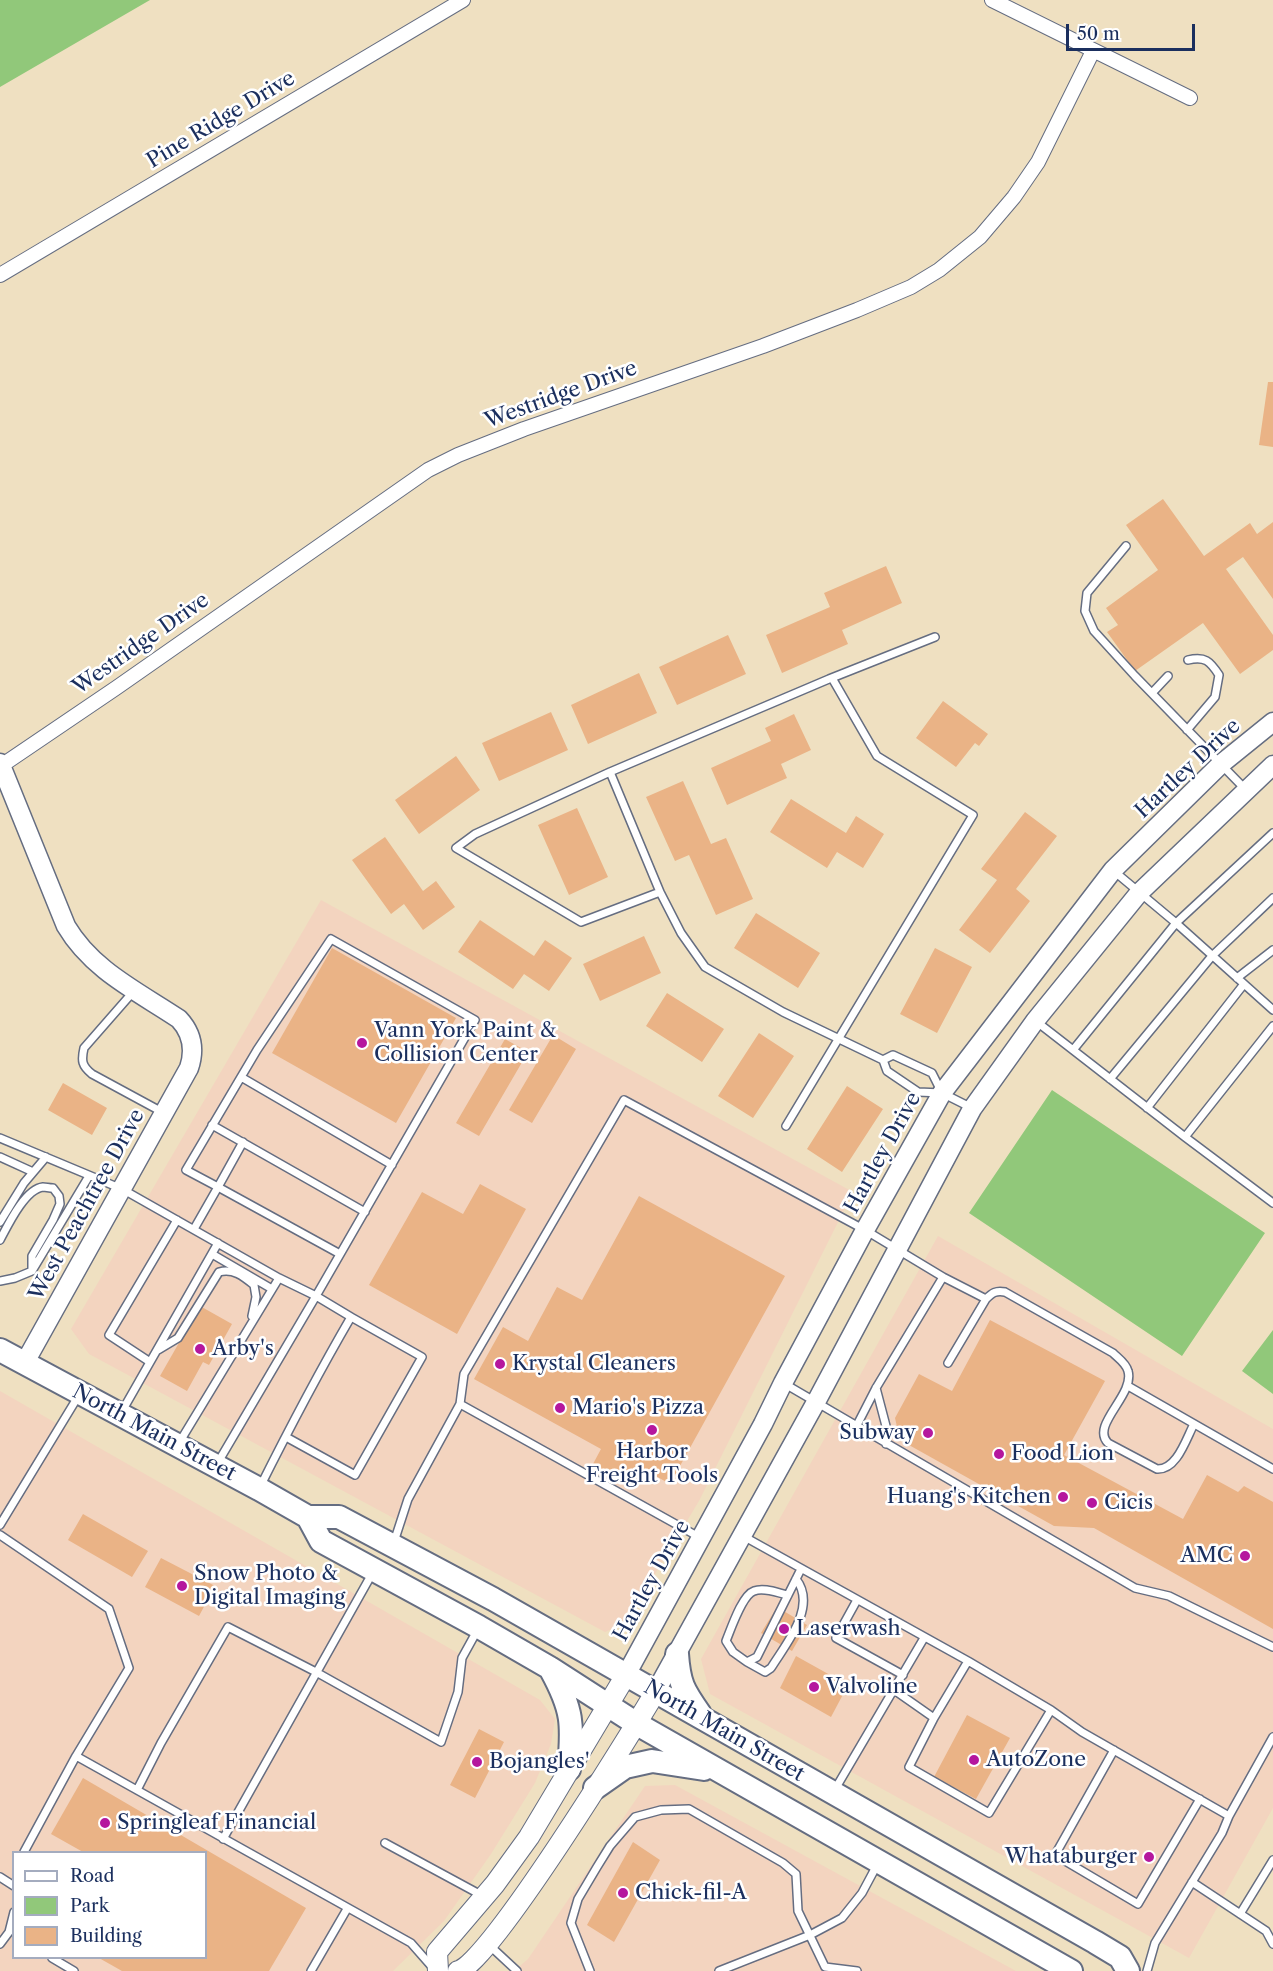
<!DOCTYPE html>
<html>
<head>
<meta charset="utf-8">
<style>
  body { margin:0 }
  #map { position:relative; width:1273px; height:1971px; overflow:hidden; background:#efe0c1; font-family:"Libre Caslon Text",serif }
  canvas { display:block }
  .legend { position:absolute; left:12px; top:1851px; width:195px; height:108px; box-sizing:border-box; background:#fff; border:2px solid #a4acbf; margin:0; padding:8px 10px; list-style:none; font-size:18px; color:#1b2f5e }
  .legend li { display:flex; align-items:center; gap:12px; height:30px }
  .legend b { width:30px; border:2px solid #a4acbf }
  .scale { position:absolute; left:1066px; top:24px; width:129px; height:27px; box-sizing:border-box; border:3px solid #1b2f5e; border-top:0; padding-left:8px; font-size:18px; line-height:21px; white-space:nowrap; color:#1b2f5e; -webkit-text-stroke:4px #fff; paint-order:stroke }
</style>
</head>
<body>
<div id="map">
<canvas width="1273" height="1971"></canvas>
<ul class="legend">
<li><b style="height:8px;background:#fff"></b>Road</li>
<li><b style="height:16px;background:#91c87a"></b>Park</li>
<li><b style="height:16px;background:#eab386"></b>Building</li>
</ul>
<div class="scale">50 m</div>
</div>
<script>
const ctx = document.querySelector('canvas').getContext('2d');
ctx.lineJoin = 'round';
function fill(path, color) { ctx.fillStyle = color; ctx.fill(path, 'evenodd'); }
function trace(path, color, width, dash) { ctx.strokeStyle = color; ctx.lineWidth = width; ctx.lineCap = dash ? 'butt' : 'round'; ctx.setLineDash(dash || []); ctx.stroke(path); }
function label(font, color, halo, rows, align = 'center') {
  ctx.font = font + ' "Libre Caslon Text",serif'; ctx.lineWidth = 5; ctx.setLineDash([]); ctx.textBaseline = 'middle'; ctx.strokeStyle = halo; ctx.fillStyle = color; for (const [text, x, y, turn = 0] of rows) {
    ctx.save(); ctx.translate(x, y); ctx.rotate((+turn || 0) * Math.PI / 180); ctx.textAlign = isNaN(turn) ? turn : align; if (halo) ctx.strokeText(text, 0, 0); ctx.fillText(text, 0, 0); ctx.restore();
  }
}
fill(new Path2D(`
  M 321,900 L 853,1192 L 699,1501 L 625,1624 L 605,1632 L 89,1354 L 71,1329 Z
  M 938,1236 L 1273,1429 L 1273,1808 L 1189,1958 L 710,1694 L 701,1659 Z
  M 0,1391 L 540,1700 L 555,1719 L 551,1744 L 535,1783 L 491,1854 L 444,1921 L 393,1971 L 0,1971 ZM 14,1852 L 206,1852 L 206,1958 L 14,1958 Z
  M 675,1785 L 1016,1971 L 514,1971 L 528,1959 L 645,1786 Z`), '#f3d4bf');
fill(new Path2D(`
  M 0,0 L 150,0 L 0,87 Z
  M 1052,1090 L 1265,1233 L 1182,1356 L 969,1213 Z
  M 1273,1330 L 1273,1394 L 1242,1371 Z`), '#91c87a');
fill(new Path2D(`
  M 1268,382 L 1273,382 L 1273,447 L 1259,445 Z
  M 1163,499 L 1204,556 L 1250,523 L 1257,534 L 1273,522 L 1273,599 L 1243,557 L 1226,569 L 1273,635 L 1273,650 L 1240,674 L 1203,623 L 1135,671 L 1107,632 L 1118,625 L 1106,608 L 1158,570 L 1126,525 Z
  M 886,566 L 902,603 L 842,630 L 848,644 L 782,673 L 766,635 L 830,607 L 824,593 Z
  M 728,635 L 746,674 L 677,705 L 659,667 Z
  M 639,673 L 657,713 L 588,744 L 571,705 Z
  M 943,701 L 988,734 L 979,746 L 975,743 L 956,767 L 916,738 Z
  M 551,712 L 568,750 L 499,781 L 482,743 Z
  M 794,714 L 811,750 L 781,764 L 787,778 L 727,805 L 711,768 L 771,741 L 765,728 Z
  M 456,756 L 480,790 L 419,834 L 395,800 Z
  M 683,781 L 711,844 L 726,838 L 753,899 L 716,915 L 689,855 L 675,861 L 646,797 Z
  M 791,799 L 846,833 L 856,816 L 884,834 L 863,868 L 837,852 L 827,868 L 770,832 Z
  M 577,808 L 608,877 L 569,895 L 538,825 Z
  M 1025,812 L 1057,836 L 1016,889 L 1030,901 L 990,953 L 959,930 L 997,880 L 981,869 Z
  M 385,837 L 423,891 L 436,881 L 455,907 L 423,930 L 404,904 L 391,914 L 352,860 Z
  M 756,913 L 820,953 L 798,988 L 734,948 Z
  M 480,920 L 534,956 L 545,940 L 572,958 L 549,991 L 524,974 L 513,989 L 458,952 Z
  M 644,936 L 661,973 L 600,1001 L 583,964 Z
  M 332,948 L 456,1018 L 396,1123 L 272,1053 Z
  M 935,948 L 972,967 L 937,1033 L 900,1014 Z
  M 667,993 L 724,1029 L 702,1062 L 646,1026 Z
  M 759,1033 L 794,1056 L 753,1118 L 718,1096 Z
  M 553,1035 L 576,1049 L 532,1123 L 509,1110 Z
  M 505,1039 L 528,1052 L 479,1136 L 456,1123 Z
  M 63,1083 L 107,1108 L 92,1135 L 48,1110 Z
  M 847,1086 L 883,1109 L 842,1172 L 807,1149 Z
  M 480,1184 L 526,1209 L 457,1334 L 369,1285 L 422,1192 L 463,1214 Z
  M 639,1196 L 785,1276 L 670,1484 L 645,1470 L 636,1487 L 593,1464 L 601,1449 L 474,1379 L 503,1327 L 528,1341 L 557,1287 L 582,1300 Z
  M 200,1306 L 232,1324 L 209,1365 L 203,1362 L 187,1391 L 160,1376 Z
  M 990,1320 L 1105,1381 L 1064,1455 L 1183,1519 L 1207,1475 L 1238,1492 L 1244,1486 L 1273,1502 L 1273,1629 L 1094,1528 L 1054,1526 L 900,1440 L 895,1418 L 919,1374 L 952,1391 Z
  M 83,1514 L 148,1551 L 132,1577 L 68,1540 Z
  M 161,1558 L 215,1586 L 199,1616 L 145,1587 Z
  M 777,1607 L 807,1625 L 792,1651 L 761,1633 Z
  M 796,1656 L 848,1685 L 831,1717 L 780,1688 Z
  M 967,1715 L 1010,1738 L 976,1799 L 934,1777 Z
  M 479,1729 L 504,1742 L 475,1798 L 450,1785 Z
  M 83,1778 L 306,1908 L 269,1971 L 122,1971 L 99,1958 L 206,1958 L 206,1852 L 83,1852 L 51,1834 Z
  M 633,1842 L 660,1860 L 614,1942 L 587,1925 Z`), '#eab386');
const service = new Path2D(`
  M 1126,546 L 1087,593 L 1085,611 L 1094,631 L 1135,676 L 1246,790
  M 1152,693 L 1168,676
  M 1187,730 L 1215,697 L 1219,675 C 1210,661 1205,656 1188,660
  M 610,772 L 829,679 L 935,637
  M 1115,872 L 1176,923 L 1273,1010
  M 660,892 L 581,922 L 456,848 L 475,834 L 610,772 L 660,892 L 681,933 L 705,967 L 783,1012 L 883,1060 L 887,1071 L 918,1092 L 942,1093 L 970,1107
  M 1237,978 L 1273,950
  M 133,992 L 84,1048 C 81,1061 82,1066 92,1074 L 164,1113
  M 1037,1022 L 1185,1137 L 1273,1203
  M 1073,1050 L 1176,923 L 1273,833
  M 883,1060 L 893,1055 L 932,1073 L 941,1091
  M 241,1077 L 392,1165
  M 1110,1079 L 1212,956 L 1273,898
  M 1147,1108 L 1244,984
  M 212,1125 L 365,1212
  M 786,1126 L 973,815 L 877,756 L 832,678
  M 1185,1137 L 1273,1026
  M 0,1138 L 122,1189 L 279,1278 L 316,1296 L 475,1020 L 331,939 L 257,1050 L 186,1170 L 218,1187 L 194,1229
  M 243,1142 L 218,1187 L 340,1254
  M 0,1157 L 33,1172
  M 0,1222 L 24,1183 L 46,1157
  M 0,1240 C 8,1225 25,1189 43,1187 C 46,1187 49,1188 53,1188 L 59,1196 L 60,1204 L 53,1220 L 32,1256 L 32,1271
  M 212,1254 L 272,1289
  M 943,1277 L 986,1299 L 948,1363
  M 0,1281 L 15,1278 L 32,1271 L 89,1176
  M 986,1299 C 992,1293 996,1290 1005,1292 L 1113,1353 C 1118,1358 1126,1363 1128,1371 C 1135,1395 1090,1425 1108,1443 L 1157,1469 C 1177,1470 1186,1439 1194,1424
  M 158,1350 L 178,1338 L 219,1272 C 233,1268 243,1276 254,1285 L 256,1297 L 252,1316
  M 150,1362 L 109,1335 L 177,1220
  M 785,1384 L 1135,1588 L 1169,1596 L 1273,1647
  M 1128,1386 L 1273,1469
  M 876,1388 L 886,1426 L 886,1444
  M 460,1404 L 464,1374 L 624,1100 L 865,1230 L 943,1277 L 876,1388 L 856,1427
  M 121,1413 L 218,1243
  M 179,1443 L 279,1278
  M 217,1464 L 316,1296 L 351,1317
  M 260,1487 C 289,1429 319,1372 351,1317 L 422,1357 L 355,1475 L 286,1437
  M 0,1525 L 79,1395
  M 0,1535 L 109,1609 L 129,1668 L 76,1756 L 411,1943 L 433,1968
  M 743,1536 L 968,1661 L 1051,1710 L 1082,1732 L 1229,1816
  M 394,1542 L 408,1499 L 460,1404 L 699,1537
  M 788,1595 C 778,1593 764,1587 754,1591 C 742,1595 731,1629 726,1641 L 733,1652 L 747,1662 L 757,1657 L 801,1569
  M 857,1600 L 836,1638 L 903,1675
  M 968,1661 L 934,1718 L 909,1767 L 989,1813 L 1051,1710
  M 747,1662 L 765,1672 L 771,1668 C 785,1645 818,1607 796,1579
  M 894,1690 L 934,1718
  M 1114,1750 L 1055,1855 L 1138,1904 L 1200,1799
  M 137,1790 L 161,1743 L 228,1627 L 316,1672 L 441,1742 L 458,1692 L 462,1658 L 478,1629
  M 834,1791 L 924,1638
  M 223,1839 L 373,1572
  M 385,1843 L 483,1896
  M 24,1852 L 76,1756
  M 0,1877 L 14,1886
  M 1192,1882 L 1266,1931 L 1273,1944
  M 1240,1914 L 1273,1860
  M 0,1944 L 9,1932 L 14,1912
  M 488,1944 L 517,1971
  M 52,1958 L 74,1971
  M 311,1971 L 347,1909
  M 590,1971 L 571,1923 L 578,1899 L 597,1867 L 610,1846 L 635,1817 L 661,1810 L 689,1809 L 783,1863 L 796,1874 L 798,1911 L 825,1967 L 857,1971
  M 719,1971 L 810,1935 L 842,1918 L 862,1893 L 877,1865
  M 1147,1971 L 1155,1943 L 1222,1833 L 1229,1816 L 1273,1737`);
const minor = new Path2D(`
  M 992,0 L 1190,98
  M 0,275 L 463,0
  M 1,766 L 116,688 L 428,470 L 458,455 L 524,429 L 763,346 L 857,310 L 911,287 L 939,270 L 980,237 L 1014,197 L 1038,162 L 1093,51`);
const tertiary = new Path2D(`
  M 0,763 L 66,926 C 92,970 137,991 179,1019 C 192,1033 195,1050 189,1068 L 24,1364
  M 626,1675 L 763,1424 L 783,1383 L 865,1230 L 942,1093 L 1113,870 L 1221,764 L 1273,722
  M 656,1691 L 816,1402 L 972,1109 L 1035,1021 L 1139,893 L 1273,765`);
const secondary = new Path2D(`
  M 438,1971 L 437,1952 L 495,1884 L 529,1837 L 626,1675
  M 458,1971 C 488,1966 633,1730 656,1691`);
const primary = new Path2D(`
  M 0,1350 L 259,1489 L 308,1517 L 321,1541 L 479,1627 L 550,1668 L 637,1724 L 1071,1971
  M 308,1517 L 339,1517 L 493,1599 L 1095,1942 L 1120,1957 L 1128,1971
  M 677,1654 C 679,1683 683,1690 700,1714
  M 551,1670 C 573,1710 573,1724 569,1769
  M 595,1788 L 625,1767 L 652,1761 L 704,1769`);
trace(service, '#656d81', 10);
trace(minor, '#656d81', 16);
trace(tertiary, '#656d81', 21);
trace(secondary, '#656d81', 22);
trace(primary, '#656d81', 26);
trace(service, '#fff', 7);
trace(minor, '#fff', 14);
trace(tertiary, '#fff', 18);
trace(secondary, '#fff', 20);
trace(primary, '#fff', 22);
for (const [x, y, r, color] of [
  [362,1043,6,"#b5179e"],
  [200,1349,6,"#b5179e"],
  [500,1364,6,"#b5179e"],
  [560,1408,6,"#b5179e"],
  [652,1430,6,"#b5179e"],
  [928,1433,6,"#b5179e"],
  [999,1454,6,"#b5179e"],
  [1063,1497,6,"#b5179e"],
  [1092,1503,6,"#b5179e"],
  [1245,1556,6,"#b5179e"],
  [182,1586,6,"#b5179e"],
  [784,1629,6,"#b5179e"],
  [814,1687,6,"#b5179e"],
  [974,1760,6,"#b5179e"],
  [477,1762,6,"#b5179e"],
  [105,1823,6,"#b5179e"],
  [1149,1857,6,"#b5179e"],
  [623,1893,6,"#b5179e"]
]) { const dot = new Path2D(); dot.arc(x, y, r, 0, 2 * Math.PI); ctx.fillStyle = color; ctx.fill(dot); trace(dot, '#fff', 2); }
label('21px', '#1b2f5e', '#fff', [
  ["Pine Ridge Drive",221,120,-31],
  ["Westridge Drive",561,395,-20],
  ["Westridge Drive",141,644,-35],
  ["Hartley Drive",1188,769,-43],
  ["Hartley Drive",883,1153,-61],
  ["West Peachtree Drive",87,1205,-61],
  ["North Main Street",154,1433,28],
  ["Hartley Drive",652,1581,-61],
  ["North Main Street",724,1731,30]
]);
label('21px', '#1b2f5e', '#fff', [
  ["Vann York Paint &",374,1031],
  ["Collision Center",374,1055],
  ["Arby's",212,1349],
  ["Krystal Cleaners",512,1364],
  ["Mario's Pizza",572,1408],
  ["Subway",916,1433,"right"],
  ["Harbor",652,1452,"center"],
  ["Freight Tools",652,1476,"center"],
  ["Food Lion",1011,1454],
  ["Huang's Kitchen",1051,1497,"right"],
  ["Cicis",1104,1503],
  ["AMC",1233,1556,"right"],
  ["Snow Photo &",194,1574],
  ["Digital Imaging",194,1598],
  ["Laserwash",796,1629],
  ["Valvoline",826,1687],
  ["AutoZone",986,1760],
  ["Bojangles'",489,1762],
  ["Springleaf Financial",117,1823],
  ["Whataburger",1137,1857,"right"],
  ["Chick-fil-A",635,1893]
], 'left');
</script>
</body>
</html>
